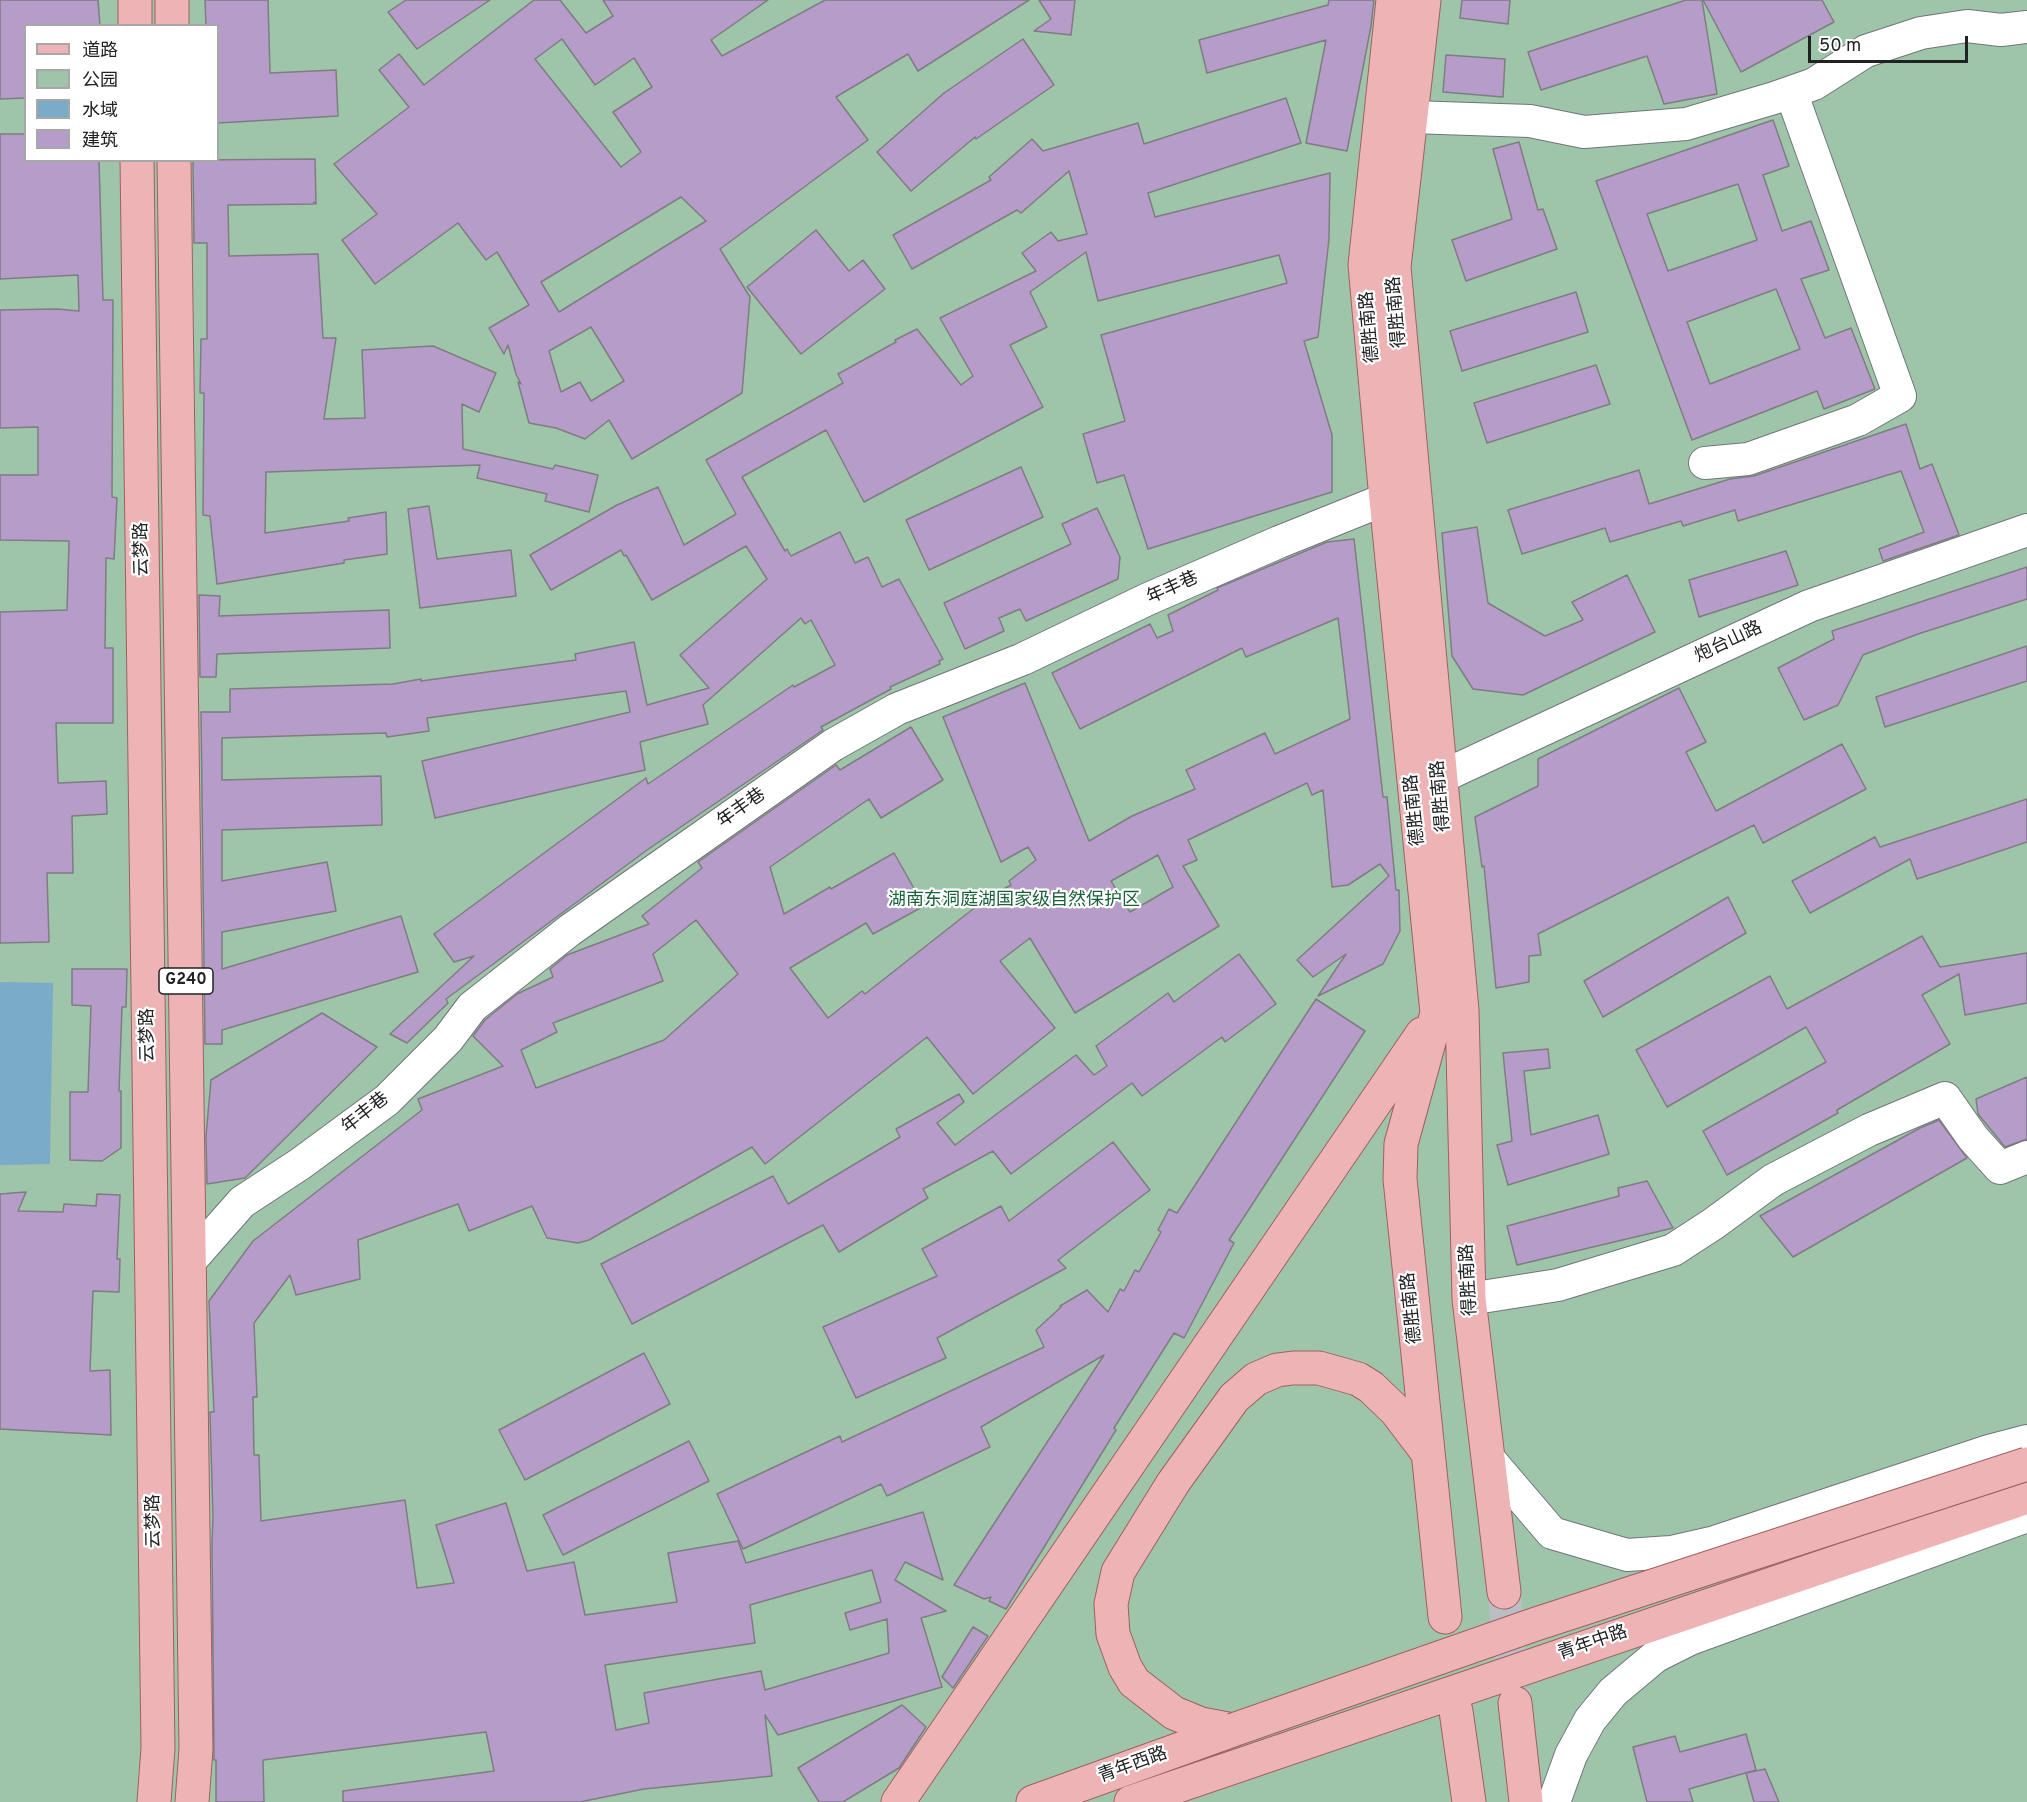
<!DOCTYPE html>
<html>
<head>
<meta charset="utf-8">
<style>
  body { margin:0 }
  #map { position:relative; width:2027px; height:1802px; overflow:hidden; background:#e0e5ea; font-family:Overpass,"Noto Sans SC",sans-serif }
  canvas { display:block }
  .legend { position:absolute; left:24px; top:24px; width:195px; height:138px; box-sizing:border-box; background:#fff; border:2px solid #a6a7a7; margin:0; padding:8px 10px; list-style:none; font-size:18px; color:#202224 }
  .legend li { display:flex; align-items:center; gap:12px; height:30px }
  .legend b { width:30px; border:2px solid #a6a7a7 }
  .scale { position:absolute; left:1808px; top:36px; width:160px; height:27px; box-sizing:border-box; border:3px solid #202224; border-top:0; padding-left:8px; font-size:18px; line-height:21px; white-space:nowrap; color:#202224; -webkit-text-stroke:4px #fff; paint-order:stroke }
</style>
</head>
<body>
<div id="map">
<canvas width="2027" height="1802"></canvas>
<ul class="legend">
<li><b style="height:8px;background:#eeb4b5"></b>道路</li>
<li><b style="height:16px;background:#9ec5a9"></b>公园</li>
<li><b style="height:16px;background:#7aabc9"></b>水域</li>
<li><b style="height:16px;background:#b69dc9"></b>建筑</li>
</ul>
<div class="scale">50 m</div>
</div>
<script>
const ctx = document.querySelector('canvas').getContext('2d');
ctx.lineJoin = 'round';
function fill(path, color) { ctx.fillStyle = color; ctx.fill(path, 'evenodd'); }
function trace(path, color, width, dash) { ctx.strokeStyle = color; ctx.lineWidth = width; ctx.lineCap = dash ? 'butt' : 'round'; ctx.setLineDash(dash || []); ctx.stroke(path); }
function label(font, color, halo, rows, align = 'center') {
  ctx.font = font + ' Overpass,"Noto Sans SC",sans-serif'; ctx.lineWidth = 4.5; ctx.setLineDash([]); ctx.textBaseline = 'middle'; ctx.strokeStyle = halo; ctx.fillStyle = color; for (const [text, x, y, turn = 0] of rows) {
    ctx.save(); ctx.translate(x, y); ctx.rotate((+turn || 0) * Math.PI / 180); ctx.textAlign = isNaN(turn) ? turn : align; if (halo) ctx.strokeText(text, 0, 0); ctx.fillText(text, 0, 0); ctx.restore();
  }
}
fill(new Path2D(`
  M 0,0 L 2027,0 L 2027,1802 L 0,1802 ZM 26,26 L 218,26 L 218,160 L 26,160 Z`), '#9ec5a9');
fill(new Path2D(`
  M 0,982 L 53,983 L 50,1164 L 0,1165 Z`), '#7aabc9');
const building = new Path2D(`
  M 0,0 L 98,0 L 100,26 L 26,26 L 26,98 L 0,99 Z
  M 205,0 L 268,0 L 270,73 L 336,70 L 338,116 L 218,123 L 218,26 L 206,26 Z
  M 406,0 L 490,0 L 417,49 L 388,12 Z
  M 534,0 L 560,0 L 586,33 L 613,16 L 603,0 L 768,0 L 711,40 L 722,56 L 825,0 L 1029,0 L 918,71 L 908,54 L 836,97 L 868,140 L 720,249 L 750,297 L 742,393 L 632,459 L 609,420 L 585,439 L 556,428 L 529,423 L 518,382 L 521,384 L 516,374 L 508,345 L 504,354 L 489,328 L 529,305 L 497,252 L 486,260 L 458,223 L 375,284 L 342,240 L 377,214 L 334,164 L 409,107 L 379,70 L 399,54 L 424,85 ZM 562,39 L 595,85 L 634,58 L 652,87 L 613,112 L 641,152 L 621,167 L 535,59 ZM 681,197 L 706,221 L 559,312 L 541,282 ZM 591,327 L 624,381 L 591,401 L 580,382 L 561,392 L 549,351 Z
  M 1039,0 L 1075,0 L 1071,35 L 1034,31 L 1051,19 Z
  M 1329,0 L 1374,0 L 1371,26 L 1347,151 L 1306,143 L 1326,40 L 1207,73 L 1199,40 L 1328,5 Z
  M 1462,0 L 1510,0 L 1508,24 L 1460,18 Z
  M 1686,0 L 1702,0 L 1717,94 L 1664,104 L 1647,56 L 1541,90 L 1528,52 Z
  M 1703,0 L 1822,0 L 1834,22 L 1741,72 Z
  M 1023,39 L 1054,85 L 976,139 L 975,137 L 911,191 L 877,152 L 944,93 Z
  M 1446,55 L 1505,59 L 1503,97 L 1443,92 Z
  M 1286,98 L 1301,143 L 1148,193 L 1155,217 L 1330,173 L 1329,239 L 1318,337 L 1304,341 L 1332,435 L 1332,492 L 1148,549 L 1124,475 L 1097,483 L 1083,434 L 1125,421 L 1101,335 L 1287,283 L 1279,255 L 1098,301 L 1086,252 L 1030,292 L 1047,327 L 1010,345 L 1043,407 L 864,502 L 826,430 L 742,477 L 785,551 L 787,549 L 791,556 L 840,532 L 855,563 L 868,557 L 882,587 L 899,579 L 943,659 L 939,661 L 940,664 L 890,687 L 891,689 L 821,727 L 823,730 L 647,850 L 446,999 L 448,1003 L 407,1043 L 390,1034 L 474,956 L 454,962 L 434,934 L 646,778 L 648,784 L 793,685 L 794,687 L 835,665 L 811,620 L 805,624 L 801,618 L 703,705 L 708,724 L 640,742 L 645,770 L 435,818 L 422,761 L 630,712 L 626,691 L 427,718 L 429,731 L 387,737 L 386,733 L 222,738 L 222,780 L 381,776 L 382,825 L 222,830 L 222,881 L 327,862 L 336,911 L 222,932 L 222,969 L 401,916 L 418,972 L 222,1030 L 222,1044 L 205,1044 L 201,712 L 230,712 L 230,689 L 393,684 L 421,679 L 421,681 L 576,660 L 575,654 L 634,642 L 647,705 L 709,688 L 680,655 L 767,579 L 746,546 L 652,600 L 626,555 L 624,556 L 621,550 L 551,590 L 530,555 L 617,505 L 658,487 L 684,545 L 736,514 L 706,460 L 843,383 L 838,374 L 896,342 L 895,340 L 917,329 L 961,385 L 973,376 L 940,318 L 1036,271 L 1022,253 L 1051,232 L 1058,241 L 1087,234 L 1069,171 L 1021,213 L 1017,210 L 912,269 L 893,235 L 991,180 L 989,177 L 1032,139 L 1043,151 L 1138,123 L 1144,144 Z
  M 1773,120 L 1789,166 L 1763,175 L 1782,231 L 1811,221 L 1829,270 L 1801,279 L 1825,338 L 1851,328 L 1875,389 L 1824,409 L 1817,391 L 1692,440 L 1596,181 ZM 1738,184 L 1757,240 L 1668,271 L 1647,214 ZM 1776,289 L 1800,349 L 1710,384 L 1687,322 Z
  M 0,134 L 26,134 L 26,160 L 99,160 L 103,300 L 113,300 L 112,497 L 117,498 L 114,559 L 106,558 L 105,648 L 113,648 L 113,723 L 56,723 L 58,783 L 106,781 L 107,814 L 72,816 L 73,873 L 47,873 L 49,942 L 0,943 L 0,612 L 67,610 L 69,541 L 0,540 L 0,475 L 38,475 L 38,427 L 0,428 L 0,310 L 57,309 L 79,311 L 78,275 L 0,279 Z
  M 1519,142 L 1538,210 L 1543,209 L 1557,249 L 1466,281 L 1452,240 L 1512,219 L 1493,149 Z
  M 315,159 L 316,204 L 314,202 L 314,204 L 228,205 L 229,256 L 318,254 L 323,338 L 336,338 L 324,419 L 365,418 L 362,350 L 433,346 L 496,373 L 479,412 L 462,404 L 463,449 L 553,469 L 555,465 L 598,475 L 589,512 L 545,501 L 547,494 L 477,478 L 480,465 L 266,472 L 265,533 L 349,521 L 348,518 L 386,512 L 387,554 L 344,560 L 344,563 L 217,584 L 210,516 L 203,515 L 204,393 L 200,393 L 201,339 L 207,339 L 207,243 L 194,243 L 193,160 Z
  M 816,230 L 849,271 L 863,260 L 885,289 L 801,354 L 747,287 Z
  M 1576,292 L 1588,332 L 1462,371 L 1450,331 Z
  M 1596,365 L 1610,404 L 1487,443 L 1474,403 Z
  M 1906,424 L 1920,469 L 1932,464 L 1959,535 L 1883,561 L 1879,549 L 1924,532 L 1901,471 L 1738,521 L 1735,510 L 1683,526 L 1681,521 L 1610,542 L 1605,528 L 1522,554 L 1508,510 L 1639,470 L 1649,504 L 1730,479 L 1754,476 Z
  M 1021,467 L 1043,517 L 929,570 L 906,520 Z
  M 429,506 L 437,559 L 511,550 L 516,596 L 420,608 L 408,509 Z
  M 1097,508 L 1120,557 L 1118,579 L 1026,621 L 1020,609 L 999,618 L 1004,631 L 965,649 L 944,603 L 1071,544 L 1062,524 Z
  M 1477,527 L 1488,603 L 1545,636 L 1583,620 L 1572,602 L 1627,575 L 1655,632 L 1523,695 L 1473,689 L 1452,656 L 1442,533 Z
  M 1354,539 L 1383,797 L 1387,797 L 1396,890 L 1399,890 L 1400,931 L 1383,964 L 1318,996 L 1346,954 L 1313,977 L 1297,960 L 1389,876 L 1380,864 L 1348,885 L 1332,887 L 1323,790 L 1312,795 L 1307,783 L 1188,840 L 1197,860 L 1183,866 L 1219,926 L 1075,1013 L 1030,938 L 1000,961 L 1055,1028 L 973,1094 L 927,1037 L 765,1164 L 752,1147 L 589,1240 L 578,1243 L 547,1238 L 532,1206 L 469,1231 L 458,1204 L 358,1240 L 360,1279 L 296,1295 L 290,1275 L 254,1323 L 257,1397 L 253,1397 L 254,1455 L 259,1455 L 261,1521 L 405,1500 L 417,1588 L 454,1583 L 436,1525 L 506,1503 L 527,1571 L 574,1562 L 585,1615 L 677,1602 L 668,1553 L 738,1541 L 746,1563 L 923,1512 L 943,1580 L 905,1562 L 895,1580 L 946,1611 L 921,1618 L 942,1687 L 778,1735 L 765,1715 L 772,1776 L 644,1789 L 580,1802 L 343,1802 L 343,1791 L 494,1771 L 486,1732 L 263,1760 L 264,1802 L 216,1802 L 216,1760 L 214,1760 L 212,1543 L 213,1518 L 210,1412 L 214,1412 L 209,1301 L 253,1241 L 422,1110 L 418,1099 L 503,1066 L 473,1036 L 485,1020 L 517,994 L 553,977 L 550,969 L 567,955 L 649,924 L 642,916 L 702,868 L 698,862 L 836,765 L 840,770 L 911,727 L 943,780 L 881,818 L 869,799 L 770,867 L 784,914 L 830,887 L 831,889 L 894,853 L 924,906 L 873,934 L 866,923 L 790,968 L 828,1018 L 862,991 L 865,994 L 987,898 L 1011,885 L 1009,881 L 1036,860 L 1028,847 L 1001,862 L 943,717 L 1025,683 L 1089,841 L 1132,816 L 1195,789 L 1186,770 L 1265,733 L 1275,754 L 1350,719 L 1338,618 L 1246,657 L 1242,648 L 1080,729 L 1052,673 L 1150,624 L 1157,638 L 1173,631 L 1168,615 L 1218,590 L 1217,588 L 1327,542 ZM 1158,855 L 1173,887 L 1130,912 L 1111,881 ZM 696,920 L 738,974 L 664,1040 L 536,1088 L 521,1050 L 557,1032 L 553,1023 L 663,981 L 653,954 ZM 872,1570 L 881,1602 L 845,1613 L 850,1630 L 887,1619 L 889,1653 L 765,1690 L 761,1671 L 644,1693 L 649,1723 L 616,1730 L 605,1665 L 755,1643 L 750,1605 Z
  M 1786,551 L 1798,585 L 1699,617 L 1689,580 Z
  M 2027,567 L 2027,599 L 1918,634 L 1863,655 L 1838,705 L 1804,720 L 1778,668 L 1834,639 L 1832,631 Z
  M 199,595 L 220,596 L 219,616 L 389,610 L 390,648 L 217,654 L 216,677 L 200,677 Z
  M 2027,646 L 2027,681 L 1885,727 L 1876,697 Z
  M 1679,688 L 1706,742 L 1686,752 L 1716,811 L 1842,744 L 1866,789 L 1763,843 L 1754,825 L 1538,934 L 1541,955 L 1529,956 L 1529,982 L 1496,988 L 1484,866 L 1482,867 L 1475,817 L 1538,786 L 1538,759 Z
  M 2027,799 L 2027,842 L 1917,879 L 1910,859 L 1810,913 L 1792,881 L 1875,837 L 1880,847 Z
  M 1728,897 L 1746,933 L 1603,1017 L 1584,981 Z
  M 1922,936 L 1940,967 L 2027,953 L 2027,1003 L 1965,1015 L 1959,974 L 1922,995 L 1950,1044 L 1837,1110 L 1838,1113 L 1727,1175 L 1703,1131 L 1826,1062 L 1806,1027 L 1667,1107 L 1636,1050 L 1770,976 L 1787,1009 Z
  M 1239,954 L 1276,1004 L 1225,1042 L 1222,1037 L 1142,1096 L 1132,1083 L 1011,1174 L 993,1151 L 923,1189 L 928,1198 L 839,1252 L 823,1225 L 632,1324 L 601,1264 L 773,1176 L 788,1204 L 900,1137 L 896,1129 L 959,1094 L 964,1102 L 937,1123 L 955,1145 L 1076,1055 L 1094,1075 L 1107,1066 L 1096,1046 L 1168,993 L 1174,1002 Z
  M 72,969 L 127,969 L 126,1007 L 122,1007 L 119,1091 L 121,1091 L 121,1148 L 102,1161 L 70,1160 L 70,1092 L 88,1092 L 91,1006 L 72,1005 Z
  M 1316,999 L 1365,1031 L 1229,1240 L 1234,1243 L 1184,1338 L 1174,1333 L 1114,1428 L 1116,1430 L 1006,1609 L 989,1601 L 991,1597 L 984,1599 L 954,1585 L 1104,1355 L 981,1427 L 990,1447 L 887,1496 L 881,1484 L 743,1549 L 717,1494 L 840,1436 L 842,1442 L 1044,1347 L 1036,1330 L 1061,1307 L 1060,1306 L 1087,1290 L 1108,1312 L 1120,1289 L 1124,1291 L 1135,1270 L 1139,1272 L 1161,1232 L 1158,1230 L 1169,1209 L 1177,1213 Z
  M 322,1013 L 377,1047 L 245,1178 L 207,1184 L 206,1136 L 211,1080 Z
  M 1548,1049 L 1550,1068 L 1524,1071 L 1531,1135 L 1598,1115 L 1609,1154 L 1508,1185 L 1497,1145 L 1512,1141 L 1503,1053 Z
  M 2027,1077 L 2027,1139 L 2005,1147 L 1978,1114 L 1976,1099 Z
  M 1939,1120 L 1967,1158 L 1793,1257 L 1760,1216 L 1920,1128 Z
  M 1113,1142 L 1150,1190 L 1058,1260 L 1066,1268 L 937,1338 L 946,1358 L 856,1398 L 823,1327 L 937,1276 L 922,1249 L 1001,1206 L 1009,1221 Z
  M 1647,1181 L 1673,1228 L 1517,1265 L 1507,1226 L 1619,1196 L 1618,1188 Z
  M 26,1192 L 18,1211 L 63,1212 L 64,1204 L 96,1206 L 97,1194 L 120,1195 L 117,1259 L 120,1259 L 119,1292 L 93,1291 L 90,1371 L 110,1370 L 111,1435 L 0,1429 L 0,1194 Z
  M 644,1353 L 670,1404 L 525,1480 L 499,1430 Z
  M 689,1441 L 709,1481 L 563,1555 L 543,1515 Z
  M 973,1627 L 988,1636 L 953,1688 L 942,1677 Z
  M 902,1705 L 926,1727 L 899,1768 L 843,1802 L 819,1802 L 798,1768 Z
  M 1746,1734 L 1756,1770 L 1689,1789 L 1693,1802 L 1647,1802 L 1633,1747 L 1675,1736 L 1680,1752 Z
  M 1765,1769 L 1779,1802 L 1754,1802 L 1746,1773 Z`);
fill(building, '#b69dc9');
trace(building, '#7f7c82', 1.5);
trace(new Path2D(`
  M 1504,1592 L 1515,1701`), '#babec2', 33, [33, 16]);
const minor = new Path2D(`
  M 1411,117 L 1530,121 L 1584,132 L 1686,124 L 1774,98 L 1814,84 L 1866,51 L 1921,33 L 1967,26 L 2001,30 L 2027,27
  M 1705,463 L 1748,459 L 1858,420 L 1900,396 L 1791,92
  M 1441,777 L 1809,606 L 2027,530
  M 190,1261 L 242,1202 L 300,1164 L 387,1100 L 448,1039 L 472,1007 L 570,930 L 833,745 L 897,709 L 1023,659 L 1148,599 L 1279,542 L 1386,499
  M 1469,1299 L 1558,1285 L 1673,1250 L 1713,1224 L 1773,1180 L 1869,1130 L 1945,1098 L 1973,1138 L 2000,1168 L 2027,1157
  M 1488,1458 L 1552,1533 L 1627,1555 L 1671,1552 L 1715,1542 L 1989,1451 L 2027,1441
  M 1554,1802 L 1571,1755 L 1590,1720 L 1613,1692 L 1656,1656 L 1690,1639 L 2027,1516`);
const major = new Path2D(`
  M 135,0 L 135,26
  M 172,0 L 172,26
  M 1393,0 L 1365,265 L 1386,499 L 1437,1013 L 1401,1144 L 1400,1179 L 1445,1617
  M 1424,0 L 1394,267 L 1462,1010 L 1469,1299 L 1504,1592
  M 137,160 L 158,1748 L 154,1802
  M 174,160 L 196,1749 L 192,1802
  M 1515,1703 L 1526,1802
  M 1456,1711 L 1469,1802
  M 1233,1730 L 1201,1724 L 1174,1713 L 1134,1682 L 1125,1667 L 1113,1634 L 1111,1604 L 1118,1572 L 1173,1483 L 1234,1398 L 1256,1379 L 1277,1370 L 1293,1368 L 1319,1368 L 1358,1379 L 1371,1387 L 1396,1411 L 1427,1452
  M 898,1802 L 1422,1034
  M 1033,1802 L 1233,1730
  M 1131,1802 L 2027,1497`);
trace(minor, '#717579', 34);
trace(major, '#9e6062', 35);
trace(minor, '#fff', 32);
trace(major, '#eeb4b5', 33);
const majorBridge = new Path2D(`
  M 1233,1730 L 1533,1625 L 2027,1464`);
trace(majorBridge, '#9e6062', 35, []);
trace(majorBridge, '#eeb4b5', 33);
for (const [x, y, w] of [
  [186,981,54]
]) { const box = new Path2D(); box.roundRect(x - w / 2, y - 13, w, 26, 4.5); ctx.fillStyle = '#fff'; ctx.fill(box); trace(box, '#202224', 1.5); }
label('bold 16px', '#202224', null, [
  ["G240",186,981]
]);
label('18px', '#202224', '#fff', [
  ["得胜南路",1398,312,-95],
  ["德胜南路",1371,327,-95],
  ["云梦路",143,549,-91],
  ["年丰巷",1173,589,-24],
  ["炮台山路",1729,643,-25],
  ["得胜南路",1442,796,-95],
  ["年丰巷",742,809,-35],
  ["德胜南路",1416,810,-96],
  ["云梦路",149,1035,-91],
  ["年丰巷",366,1114,-38],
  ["得胜南路",1470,1280,-93],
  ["德胜南路",1413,1308,-96],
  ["云梦路",155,1521,-91],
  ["青年中路",1593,1644,-19],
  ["青年西路",1133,1766,-20]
]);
label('18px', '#1a6239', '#fff', [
  ["湖南东洞庭湖国家级自然保护区",1014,901]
]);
</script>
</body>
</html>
